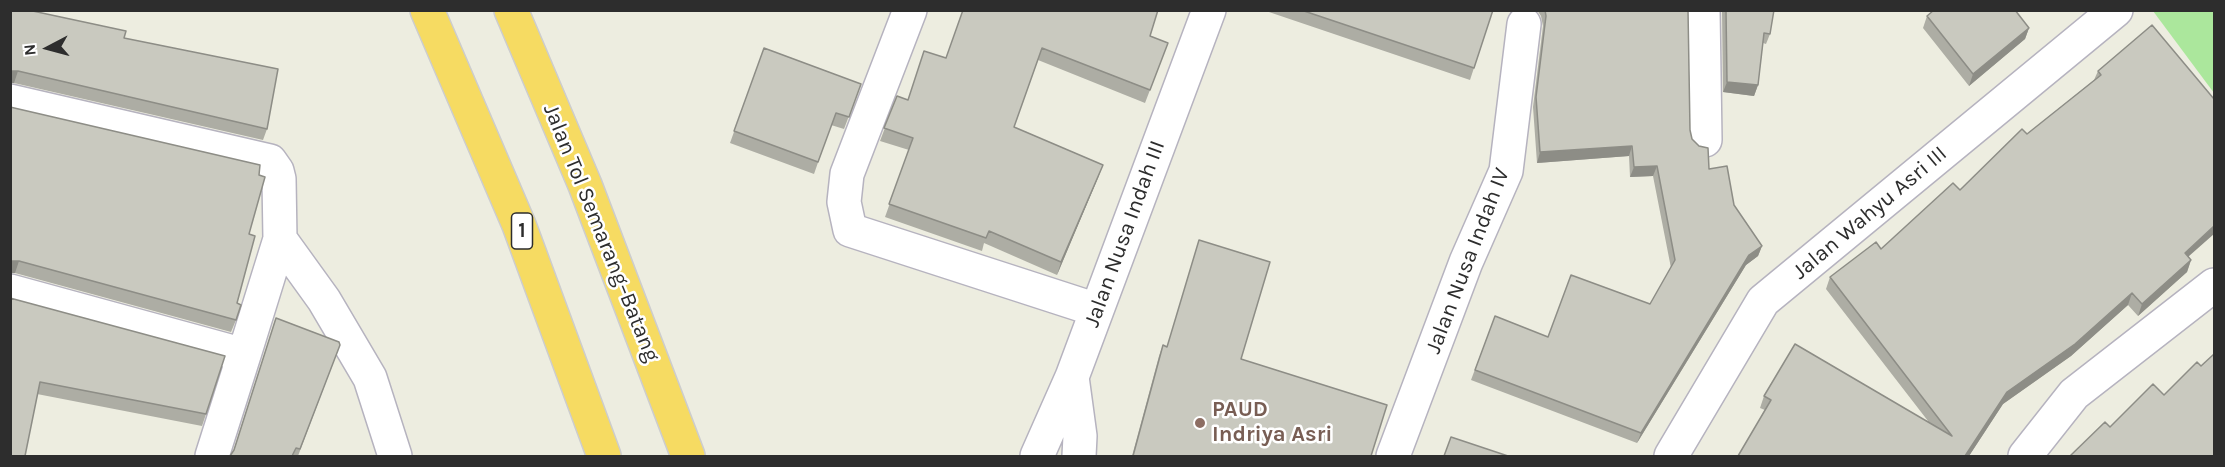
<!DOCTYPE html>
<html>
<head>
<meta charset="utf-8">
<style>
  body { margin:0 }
  #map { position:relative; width:2225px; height:467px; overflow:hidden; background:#edede0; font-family:Karla,sans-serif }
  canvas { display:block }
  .frame { position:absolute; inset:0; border:12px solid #2d2d2d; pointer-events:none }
  .north { position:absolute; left:18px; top:18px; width:60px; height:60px; -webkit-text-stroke:4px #fff; paint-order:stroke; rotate:264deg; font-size:16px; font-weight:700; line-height:24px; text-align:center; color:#2d2d2d }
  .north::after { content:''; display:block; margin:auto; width:21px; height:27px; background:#2d2d2d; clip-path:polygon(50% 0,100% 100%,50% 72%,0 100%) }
</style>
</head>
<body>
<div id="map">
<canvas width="2225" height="467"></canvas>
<div class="frame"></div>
<div class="north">N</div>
</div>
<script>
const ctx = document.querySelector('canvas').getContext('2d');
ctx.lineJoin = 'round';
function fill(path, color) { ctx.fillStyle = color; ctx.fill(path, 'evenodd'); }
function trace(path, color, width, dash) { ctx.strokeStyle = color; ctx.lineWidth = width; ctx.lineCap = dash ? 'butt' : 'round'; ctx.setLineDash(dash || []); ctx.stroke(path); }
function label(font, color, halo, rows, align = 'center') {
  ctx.font = font + ' Karla,sans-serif'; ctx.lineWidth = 5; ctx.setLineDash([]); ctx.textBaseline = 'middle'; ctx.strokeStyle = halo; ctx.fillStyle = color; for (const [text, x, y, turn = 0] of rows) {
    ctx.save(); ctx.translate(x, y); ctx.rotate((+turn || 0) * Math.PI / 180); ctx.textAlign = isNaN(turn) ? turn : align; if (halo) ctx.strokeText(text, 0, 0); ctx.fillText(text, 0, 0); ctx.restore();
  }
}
fill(new Path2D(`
  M 2153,11 L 2214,11 L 2214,93 Z`), '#abe79c');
const minor = new Path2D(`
  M 910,10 L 847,174 L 844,202 L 850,230 L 1097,310
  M 1703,10 L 1705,140
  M 10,101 L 270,161 L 277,171 L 279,179 L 280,239 L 244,355 L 10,291
  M 280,239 L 324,300 L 370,378 L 395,456
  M 1072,377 L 1080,436 L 1079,456
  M 212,456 L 244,355
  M 1037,456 L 1072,377 L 1209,10
  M 1393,456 L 1466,262 L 1506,171 L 1524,24
  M 1671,456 L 1763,301 L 2116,10
  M 2025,456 L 2074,394 L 2214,285`);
const highway = new Path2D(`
  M 427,10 L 519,225 L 604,456
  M 511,10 L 585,185 L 688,456`);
trace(minor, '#b6b3bf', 36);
trace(highway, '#cdcdcd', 36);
trace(minor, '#fff', 33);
trace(highway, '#f6db62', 33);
fill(new Path2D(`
  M 10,10 L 124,38 L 267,129 L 263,140 L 14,83 L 10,83 Z
  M 1263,10 L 1493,10 L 1470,80 Z
  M 1537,10 L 1688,10 L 1690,130 L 1692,139 L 1709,169 L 1734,205 L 1762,246 L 1758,256 L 1746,265 L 1637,443 L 1471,380 L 1495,316 L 1548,337 L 1650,304 L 1671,268 L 1653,176 L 1630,177 L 1629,156 L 1537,163 L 1533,107 L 1543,26 L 1541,16 Z
  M 1722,10 L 1774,10 L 1770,34 L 1766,44 L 1763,43 L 1758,85 L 1754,96 L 1723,92 Z
  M 1927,16 L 2029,28 L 2025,39 L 1969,86 L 1923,28 Z
  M 2152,25 L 2189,257 L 2191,260 L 2187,272 L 2138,316 L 2128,305 L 2071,356 L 2003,404 L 1969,456 L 1738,456 L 1765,410 L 1760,408 L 1764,396 L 1928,421 L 1826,289 L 1830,277 L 1881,249 L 1960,190 L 2027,134 L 2094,80 L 2098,71 Z
  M 1150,36 L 1168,43 L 1145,103 L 1038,60 L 1014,127 L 1103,165 L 1057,275 L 984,243 L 982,251 L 885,217 L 909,150 L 880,141 L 897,96 L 908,100 L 946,58 Z
  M 764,48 L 861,84 L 844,129 L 831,125 L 814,174 L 730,143 Z
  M 10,107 L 249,234 L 237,303 L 236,320 L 231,332 L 15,273 Z
  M 1199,240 L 1241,359 L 1371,456 L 1132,456 L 1159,356 L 1163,345 L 1167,347 Z
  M 10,298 L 206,414 L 202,426 L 37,394 Z
  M 276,318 L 340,345 L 298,456 L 230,456 L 233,452 Z`), '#adada4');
fill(new Path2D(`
  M 2029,28 L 2025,39 L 1969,86 L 1973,74 Z
  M 10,71 L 18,71 L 14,83 L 10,83 Z
  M 1727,82 L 1758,85 L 1754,96 L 1723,92 Z
  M 1632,146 L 1629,156 L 1537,163 L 1540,152 Z
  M 1103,165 L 1098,178 L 1057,275 L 1061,262 Z
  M 1657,166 L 1653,176 L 1630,177 L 1634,167 Z
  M 2214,226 L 2214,234 L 2180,264 L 2185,253 Z
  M 1762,246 L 1758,256 L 1746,265 L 1637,443 L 1641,433 L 1749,255 Z
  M 2191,260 L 2187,272 L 2138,316 L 2142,304 Z
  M 10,261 L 19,261 L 15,273 L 10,273 Z
  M 2132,293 L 2128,305 L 2071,356 L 2003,404 L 1969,456 L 1965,456 L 2007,392 Z`), '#8d8d86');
const building = new Path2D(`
  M 10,10 L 28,10 L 126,31 L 124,38 L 278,69 L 267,129 L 18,71 L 10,71 Z
  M 963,10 L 1158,10 L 1150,36 L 1168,43 L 1150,90 L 1042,48 L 1014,127 L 1103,165 L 1061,262 L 989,231 L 986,238 L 889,204 L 913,138 L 884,128 L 897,96 L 908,100 L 924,51 L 946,58 Z
  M 1301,10 L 1493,10 L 1474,68 Z
  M 1545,10 L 1688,10 L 1690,130 L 1692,139 L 1699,146 L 1708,148 L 1709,169 L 1727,166 L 1734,205 L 1762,246 L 1749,255 L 1641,433 L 1475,370 L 1495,316 L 1548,337 L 1571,275 L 1650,304 L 1675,260 L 1657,166 L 1634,167 L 1632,146 L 1540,152 L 1536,97 L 1546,16 Z
  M 1726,10 L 1774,10 L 1770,34 L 1764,33 L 1758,85 L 1727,82 Z
  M 1934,10 L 2015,10 L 2029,28 L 1973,74 L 1927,16 Z
  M 2152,25 L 2214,99 L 2214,226 L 2185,253 L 2191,260 L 2142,304 L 2132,293 L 2075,344 L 2007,392 L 1965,456 L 1738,456 L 1771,400 L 1764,396 L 1795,344 L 1952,436 L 1830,277 L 1876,242 L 1881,249 L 1953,183 L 1960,190 L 2022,129 L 2027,134 L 2101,75 L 2098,71 Z
  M 764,48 L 861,84 L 849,117 L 836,113 L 818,162 L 734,131 Z
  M 10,107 L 260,165 L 259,175 L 265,177 L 249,234 L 255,236 L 237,303 L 241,305 L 236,320 L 19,261 L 10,261 Z
  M 1199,240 L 1270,262 L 1241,359 L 1387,405 L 1371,456 L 1133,456 L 1163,345 L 1167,347 Z
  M 10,298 L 225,356 L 206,414 L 40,382 L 25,456 L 10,456 Z
  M 276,318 L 339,342 L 340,345 L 300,449 L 296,448 L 292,456 L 230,456 L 234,450 Z
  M 2214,354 L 2214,456 L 2070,456 L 2105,422 L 2110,427 L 2153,384 L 2164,395 L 2197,362 L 2201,366 Z
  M 1451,437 L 1508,456 L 1444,456 Z`);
fill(building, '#c9c9bf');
trace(building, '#8d8d86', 1.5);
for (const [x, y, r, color] of [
  [1200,423,6,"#8d6e63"]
]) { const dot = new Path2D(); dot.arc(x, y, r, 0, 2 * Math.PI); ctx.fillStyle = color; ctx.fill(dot); trace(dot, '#fff', 2); }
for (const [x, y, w] of [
  [522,231,21]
]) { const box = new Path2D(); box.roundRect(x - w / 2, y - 18, w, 36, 4.5); ctx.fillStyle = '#fff'; ctx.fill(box); trace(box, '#2d2d2d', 1.5); }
label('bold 21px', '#2d2d2d', null, [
  ["1",522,231]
]);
label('22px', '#2d2d2d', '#fff', [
  ["Jalan Wahyu Asri III",1870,213,-40],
  ["Jalan Tol Semarang–Batang",601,233,68],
  ["Jalan Nusa Indah III",1125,234,-70],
  ["Jalan Nusa Indah IV",1468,261,-69]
]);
label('bold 22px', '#785e54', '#fff', [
  ["PAUD",1212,410],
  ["Indriya Asri",1212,435]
], 'left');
</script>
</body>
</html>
